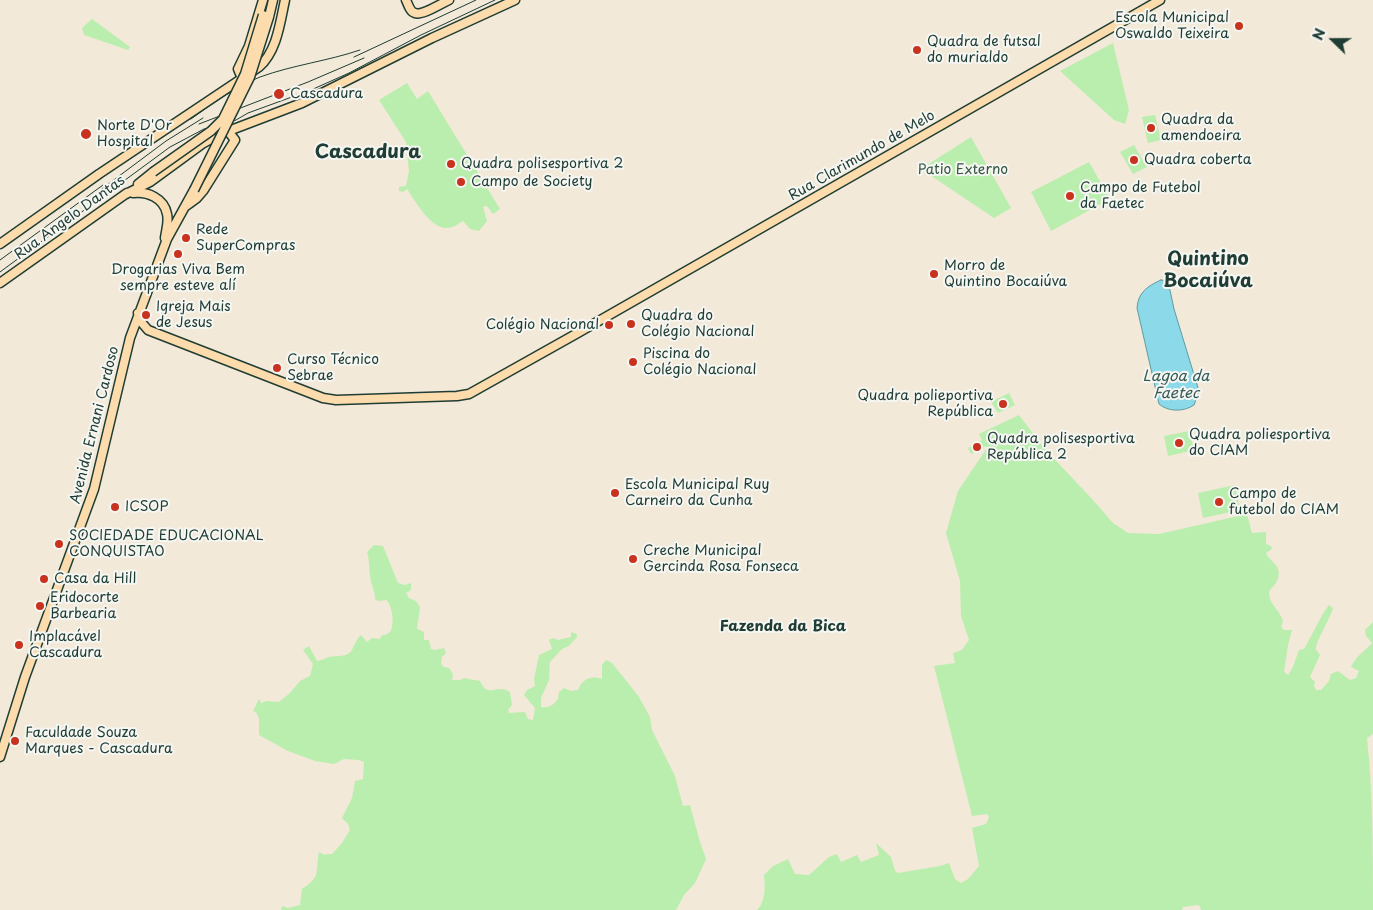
<!DOCTYPE html>
<html>
<head>
<meta charset="utf-8">
<style>
  body { margin:0 }
  #map { position:relative; width:1373px; height:910px; overflow:hidden; background:#f2e9d8; font-family:"Playpen Sans",sans-serif }
  canvas { display:block }
  .north { position:absolute; left:1308px; top:15px; width:50px; height:50px; -webkit-text-stroke:4px #f6f6f2; paint-order:stroke; rotate:292deg; font-size:14px; font-weight:700; line-height:20px; text-align:center; color:#1f3d34 }
  .north::after { content:''; display:block; margin:auto; width:18px; height:22px; background:#1f3d34; clip-path:polygon(50% 0,100% 100%,50% 72%,0 100%) }
</style>
</head>
<body>
<div id="map">
<canvas width="1373" height="910"></canvas>
<div class="north">N</div>
</div>
<script>
const ctx = document.querySelector('canvas').getContext('2d');
ctx.lineJoin = 'round';
function fill(path, color) { ctx.fillStyle = color; ctx.fill(path, 'evenodd'); }
function trace(path, color, width, dash) { ctx.strokeStyle = color; ctx.lineWidth = width; ctx.lineCap = dash ? 'butt' : 'round'; ctx.setLineDash(dash || []); ctx.stroke(path); }
function label(font, color, halo, rows, align = 'center') {
  ctx.font = font + ' "Playpen Sans",sans-serif'; ctx.lineWidth = 4; ctx.setLineDash([]); ctx.textBaseline = 'middle'; ctx.strokeStyle = halo; ctx.fillStyle = color; for (const [text, x, y, turn = 0] of rows) {
    ctx.save(); ctx.translate(x, y); ctx.rotate((+turn || 0) * Math.PI / 180); ctx.textAlign = isNaN(turn) ? turn : align; if (halo) ctx.strokeText(text, 0, 0); ctx.fillText(text, 0, 0); ctx.restore();
  }
}
fill(new Path2D(`
  M 92,19 L 130,47 L 128,50 L 84,35 L 82,28 Z
  M 1113,43 L 1129,110 L 1125,124 L 1114,120 L 1060,71 Z
  M 407,83 L 417,99 L 428,91 L 500,209 L 493,214 L 487,206 L 483,207 L 487,221 L 479,231 L 470,229 L 463,221 C 459,223 456,226 452,227 C 433,234 416,202 407,189 L 403,192 L 399,191 L 399,187 L 406,186 L 409,171 L 406,142 L 379,100 Z
  M 1155,115 L 1161,140 L 1148,143 L 1142,117 Z
  M 971,137 L 1011,208 L 994,218 L 927,173 L 927,165 Z
  M 1134,145 L 1147,167 L 1133,174 L 1120,152 Z
  M 1089,162 L 1110,199 L 1051,231 L 1031,192 Z
  M 1009,393 L 1015,405 L 998,413 L 991,402 Z
  M 1019,415 L 1044,448 L 1093,500 L 1113,523 L 1128,533 L 1159,534 L 1247,514 L 1252,533 L 1266,532 L 1266,544 L 1271,546 L 1272,549 L 1266,553 C 1268,558 1271,559 1274,563 C 1283,572 1278,583 1269,591 C 1269,606 1279,608 1283,621 L 1281,627 L 1284,630 L 1292,630 L 1288,645 L 1284,672 L 1288,675 L 1293,667 L 1299,650 L 1304,649 C 1313,634 1319,618 1329,605 L 1333,608 C 1331,617 1315,643 1316,649 C 1316,651 1319,653 1320,655 L 1310,677 L 1315,682 L 1314,686 L 1316,690 L 1321,690 L 1329,681 L 1331,674 L 1338,671 L 1350,680 L 1356,678 L 1359,671 L 1351,667 C 1355,657 1365,651 1372,643 L 1366,636 L 1365,630 L 1373,622 L 1373,734 L 1367,738 C 1373,792 1373,855 1373,910 L 1201,910 L 1199,905 L 1183,907 L 1182,910 L 757,910 C 766,901 765,887 764,875 L 773,866 L 788,859 L 795,874 L 809,875 L 829,857 L 837,854 L 841,862 L 857,855 L 861,862 L 879,855 L 876,843 L 891,857 L 895,871 L 898,873 L 940,866 L 949,863 L 955,879 L 961,883 L 968,879 L 979,866 L 972,828 L 986,824 L 989,817 L 987,814 L 972,816 L 934,666 L 955,663 L 953,653 L 962,650 L 969,640 L 961,616 L 960,581 L 946,533 L 958,491 L 987,448 L 986,446 L 971,454 L 968,448 L 982,440 L 979,434 Z
  M 1189,431 L 1194,450 L 1168,456 L 1164,436 Z
  M 1235,485 L 1240,510 L 1203,518 L 1198,493 Z
  M 374,545 L 383,546 L 398,583 L 405,585 L 411,583 L 411,590 L 406,593 L 409,598 L 416,601 L 420,607 L 417,629 L 424,632 L 424,640 L 429,640 L 431,649 L 435,650 L 444,648 L 446,653 L 442,657 L 441,664 L 444,667 L 449,668 L 453,674 L 452,680 L 460,680 L 464,678 L 480,681 C 487,696 492,688 502,689 C 505,689 508,691 510,692 L 512,705 L 508,710 L 509,713 L 525,712 L 528,719 L 533,720 L 535,708 L 524,695 L 527,690 L 535,686 L 534,679 L 539,655 L 552,649 L 549,640 L 553,638 L 558,640 L 571,637 L 571,632 L 577,634 L 577,637 L 569,646 L 562,649 L 550,662 L 549,680 L 541,698 L 541,707 C 550,708 553,705 558,699 L 559,692 L 564,688 L 571,691 L 578,690 C 582,679 591,675 602,679 L 602,665 L 606,660 L 612,663 L 628,683 L 639,697 L 650,717 L 652,730 L 675,776 L 683,806 L 690,805 L 700,842 L 706,859 L 695,883 L 684,895 L 676,910 L 281,910 L 282,906 L 288,908 L 300,905 L 302,889 C 322,876 315,872 319,852 L 325,855 L 327,854 L 332,854 L 342,843 L 350,830 L 348,824 L 342,818 L 352,798 L 355,781 L 363,779 L 364,762 L 359,760 L 344,759 L 334,764 L 315,761 L 288,751 L 259,735 L 259,718 L 256,712 L 253,711 L 259,699 L 261,703 L 267,701 L 279,702 L 290,693 L 300,681 L 310,676 L 313,664 L 303,650 L 309,646 L 317,661 C 322,660 324,659 329,657 C 337,655 347,658 352,650 C 355,644 356,640 361,635 L 367,642 L 372,638 L 380,639 L 382,635 L 386,635 L 391,631 C 394,620 393,610 387,600 L 378,601 L 375,599 C 375,592 373,589 371,582 C 369,572 370,562 367,552 Z`), '#baeeae');
const water = new Path2D(`
  M 1161,280 L 1168,281 L 1174,309 L 1199,391 L 1194,405 C 1184,412 1168,412 1159,404 L 1137,308 C 1138,293 1147,286 1161,280 Z`);
fill(water, '#8bd9e9');
trace(water, '#609ba1', 1);
const major = new Path2D(`
  M 406,0 C 408,4 410,12 415,13 C 422,16 442,3 449,0
  M 269,17 L 273,0
  M 245,77 L 241,76 L 238,69 L 249,46 L 263,0
  M 138,184 L 153,172
  M 133,193 C 147,191 164,198 167,214 C 169,222 166,230 165,238
  M 124,195 L 150,182 L 202,144 L 218,135 L 302,103 L 432,38 L 515,0
  M 186,206 L 197,198 L 203,191 L 235,140 L 228,131
  M 0,244 L 99,174 L 259,67 C 277,51 280,23 285,0
  M 0,283 L 127,193
  M 138,313 L 142,323 L 148,330 L 323,398 L 336,400 L 457,396 L 469,394 L 576,334 L 1160,0
  M 0,757 L 25,677 L 94,489 L 130,338 L 167,239 L 194,190`);
trace(major, '#1f3d34', 11);
trace(major, '#fcdcac', 8);
trace(new Path2D(`
  M 354,57 L 476,0
  M 191,119 C 213,103 235,87 260,77 C 293,65 328,61 360,50
  M 199,124 L 308,82 L 364,58
  M 99,191 L 166,141 L 203,118
  M 0,260 L 103,185
  M 0,272 L 170,147 L 204,129 L 236,120 L 248,113 L 311,90 L 349,73 L 421,35 L 495,0`), '#1f3d34', 1);
const majorBridge = new Path2D(`
  M 153,172 L 211,131 L 223,119 L 245,74 L 263,15
  M 194,190 L 250,77 L 269,17`);
trace(majorBridge, '#1f3d34', 11, []);
trace(majorBridge, '#fcdcac', 8);
for (const [x, y, r, color] of [
  [1239,26,5,"#c8321e"],
  [917,50,5,"#c8321e"],
  [279,94,6,"#c8321e"],
  [1151,128,5,"#c8321e"],
  [86,134,6,"#c8321e"],
  [1134,160,5,"#c8321e"],
  [451,164,5,"#c8321e"],
  [461,182,5,"#c8321e"],
  [1070,196,5,"#c8321e"],
  [186,238,5,"#c8321e"],
  [178,254,5,"#c8321e"],
  [934,274,5,"#c8321e"],
  [146,315,5,"#c8321e"],
  [631,324,5,"#c8321e"],
  [609,325,5,"#c8321e"],
  [633,362,5,"#c8321e"],
  [277,368,5,"#c8321e"],
  [1003,404,5,"#c8321e"],
  [1179,443,5,"#c8321e"],
  [977,447,5,"#c8321e"],
  [615,493,5,"#c8321e"],
  [1219,502,5,"#c8321e"],
  [115,507,5,"#c8321e"],
  [59,544,5,"#c8321e"],
  [633,559,5,"#c8321e"],
  [44,579,5,"#c8321e"],
  [40,606,5,"#c8321e"],
  [19,645,5,"#c8321e"],
  [15,741,5,"#c8321e"]
]) { const dot = new Path2D(); dot.arc(x, y, r, 0, 2 * Math.PI); ctx.fillStyle = color; ctx.fill(dot); trace(dot, '#f6f6f2', 2); }
label('14px', '#1f3d34', '#f6f6f2', [
  ["Escola Municipal",1229,18,"right"],
  ["Oswaldo Teixeira",1229,34,"right"],
  ["Quadra de futsal",927,42],
  ["do murialdo",927,58],
  ["Cascadura",290,94],
  ["Quadra da",1161,120],
  ["amendoeira",1161,136],
  ["Norte D'Or",97,126],
  ["Hospital",97,142],
  ["Quadra coberta",1144,160],
  ["Quadra polisesportiva 2",461,164],
  ["Campo de Society",471,182],
  ["Campo de Futebol",1080,188],
  ["da Faetec",1080,204],
  ["Rede",196,230],
  ["SuperCompras",196,246],
  ["Morro de",944,266],
  ["Quintino Bocaiúva",944,282],
  ["Drogarias Viva Bem",178,270,"center"],
  ["sempre esteve alí",178,286,"center"],
  ["Igreja Mais",156,307],
  ["de Jesus",156,323],
  ["Quadra do",641,316],
  ["Colégio Nacional",641,332],
  ["Colégio Nacional",599,325,"right"],
  ["Piscina do",643,354],
  ["Colégio Nacional",643,370],
  ["Curso Técnico",287,360],
  ["Sebrae",287,376],
  ["Quadra polieportiva",993,396,"right"],
  ["República",993,412,"right"],
  ["Quadra poliesportiva",1189,435],
  ["do CIAM",1189,451],
  ["Quadra polisesportiva",987,439],
  ["República 2",987,455],
  ["Escola Municipal Ruy",625,485],
  ["Carneiro da Cunha",625,501],
  ["Campo de",1229,494],
  ["futebol do CIAM",1229,510],
  ["ICSOP",125,507],
  ["SOCIEDADE EDUCACIONAL",69,536],
  ["CONQUISTA0",69,552],
  ["Creche Municipal",643,551],
  ["Gercinda Rosa Fonseca",643,567],
  ["Casa da Hill",54,579],
  ["Eridocorte",50,598],
  ["Barbearia",50,614],
  ["Implacável",29,637],
  ["Cascadura",29,653],
  ["Faculdade Souza",25,733],
  ["Marques - Cascadura",25,749]
], 'left');
label('14px', '#1f3d34', '#f6f6f2', [
  ["Rua Clarimundo de Melo",862,156,-30],
  ["Rua Angelo Dantas",70,218,-36],
  ["Avenida Ernani Cardoso",95,425,-76]
]);
label('14px', '#365846', '#f6f6f2', [
  ["Patio Externo",963,170]
]);
label('italic 15px', '#355c58', '#f6f6f2', [
  ["Lagoa da",1176,377],
  ["Faetec",1176,394]
]);
label('bold 15px', '#1f3d34', '#f6f6f2', [
  ["Fazenda da Bica",783,627]
]);
label('bold 19px', '#1f3d34', '#f6f6f2', [
  ["Cascadura",368,153],
  ["Quintino",1208,260],
  ["Bocaiúva",1208,282]
]);
</script>
</body>
</html>
